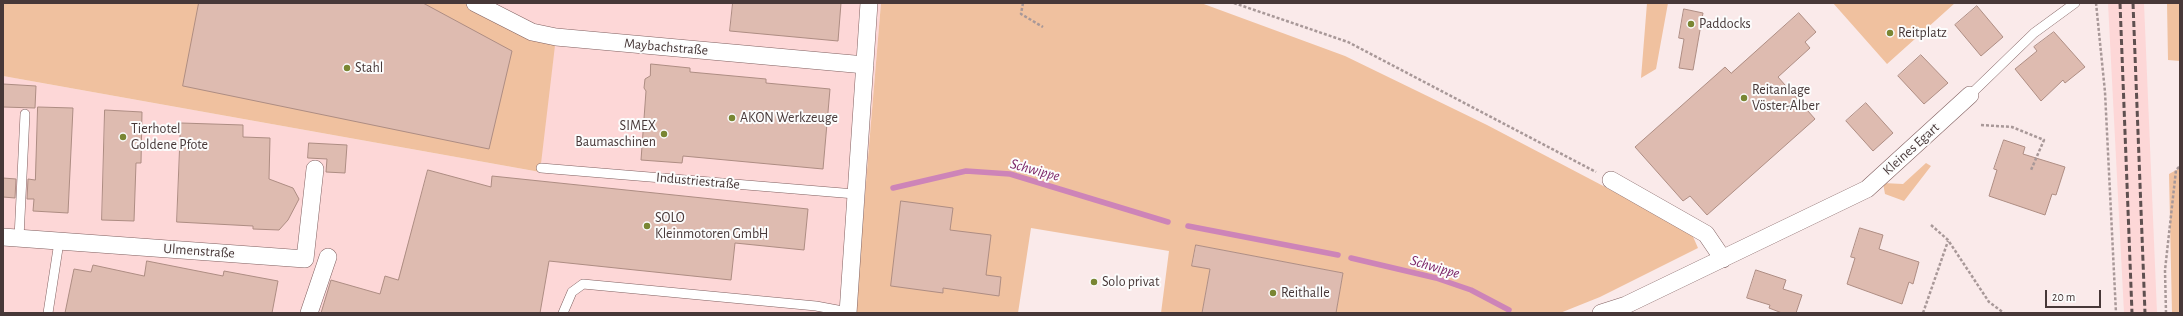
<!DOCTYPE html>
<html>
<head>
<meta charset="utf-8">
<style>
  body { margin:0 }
  #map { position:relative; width:2183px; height:316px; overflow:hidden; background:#faeaea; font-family:"Alegreya Sans",sans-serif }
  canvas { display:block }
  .frame { position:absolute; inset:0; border:4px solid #473838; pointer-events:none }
  .scale { position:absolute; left:2045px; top:290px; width:56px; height:18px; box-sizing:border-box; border:2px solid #473838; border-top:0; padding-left:5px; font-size:12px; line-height:14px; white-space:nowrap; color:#473838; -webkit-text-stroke:3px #fcfcfc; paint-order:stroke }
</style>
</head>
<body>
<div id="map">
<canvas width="2183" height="316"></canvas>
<div class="frame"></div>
<div class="scale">20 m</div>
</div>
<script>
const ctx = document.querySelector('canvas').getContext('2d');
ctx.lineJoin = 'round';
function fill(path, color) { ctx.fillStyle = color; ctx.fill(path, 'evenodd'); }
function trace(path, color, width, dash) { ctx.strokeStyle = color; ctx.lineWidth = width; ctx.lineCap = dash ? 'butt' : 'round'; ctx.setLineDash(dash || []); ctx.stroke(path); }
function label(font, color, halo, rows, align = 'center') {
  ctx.font = font + ' "Alegreya Sans",sans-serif'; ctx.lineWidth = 4; ctx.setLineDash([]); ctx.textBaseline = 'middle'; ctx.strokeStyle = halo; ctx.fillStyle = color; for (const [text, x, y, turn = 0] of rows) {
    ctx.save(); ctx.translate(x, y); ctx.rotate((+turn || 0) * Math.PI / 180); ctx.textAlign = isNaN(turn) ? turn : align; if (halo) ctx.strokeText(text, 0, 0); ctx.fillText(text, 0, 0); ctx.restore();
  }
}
fill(new Path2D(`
  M 492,3 L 881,3 L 855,313 L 3,313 L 3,76 L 540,172 Z
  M 2108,3 L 2144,3 L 2157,313 L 2124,313 Z`), '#fdd7d7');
fill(new Path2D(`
  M 3,3 L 492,3 L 556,37 L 540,172 L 3,76 Z
  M 881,3 L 1201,3 L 1345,56 L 1487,125 L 1691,232 L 1698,248 L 1600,297 L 1560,313 L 1336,313 L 1343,273 L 1196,245 L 1192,265 L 1210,269 L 1202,313 L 1161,313 L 1169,251 L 1031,228 L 1018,313 L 855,313 Z
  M 1647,3 L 1668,3 L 1656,69 L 1641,78 Z
  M 1833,3 L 1955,3 L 1887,64 Z
  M 2167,3 L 2180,3 L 2180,61 L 2168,60 Z
  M 1926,163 L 1931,166 L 1904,201 L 1885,194 L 1883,183 L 1903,184 Z
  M 2180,168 L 2180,313 L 2172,313 L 2169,174 Z`), '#f0c19f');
trace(new Path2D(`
  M 893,188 L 966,171 L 1010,174 L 1168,222
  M 1188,226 L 1338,255
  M 1351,258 L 1436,278 L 1471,290 L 1509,310`), '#cd84b8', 5.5);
const building = new Path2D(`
  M 199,3 L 423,3 L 512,51 L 489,149 L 183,86 Z
  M 733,3 L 841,3 L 838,41 L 730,31 Z
  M 1977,6 L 2003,37 L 1981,56 L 1955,25 Z
  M 1684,9 L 1703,13 L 1693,70 L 1679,68 L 1684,39 L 1679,38 Z
  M 1799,13 L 1816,32 L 1805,42 L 1810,48 L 1778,77 L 1815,119 L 1707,215 L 1690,196 L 1683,201 L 1635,147 L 1725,67 L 1731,73 Z
  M 2054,32 L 2085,67 L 2065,83 L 2063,80 L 2041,101 L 2015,69 L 2037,51 L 2034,47 Z
  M 1921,55 L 1948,83 L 1924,104 L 1898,76 Z
  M 651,64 L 690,68 L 690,72 L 766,79 L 766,83 L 830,89 L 823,169 L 683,156 L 682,163 L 641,160 L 646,91 L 644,88 L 645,79 L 650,76 Z
  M 3,84 L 36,86 L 35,108 L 3,107 Z
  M 1866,103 L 1893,133 L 1873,151 L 1846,121 Z
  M 38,107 L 73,108 L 68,213 L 33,211 L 34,199 L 27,199 L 28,179 L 35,180 Z
  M 105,110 L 142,112 L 141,163 L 136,163 L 134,221 L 102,220 Z
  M 181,123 L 243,125 L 243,137 L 270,138 L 269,179 L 293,188 L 299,199 L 288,220 L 279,230 L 253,229 L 253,226 L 177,222 Z
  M 2004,140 L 2025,147 L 2023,154 L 2065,167 L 2056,195 L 2052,194 L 2045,215 L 1989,196 L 1997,170 L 1994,169 Z
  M 309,143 L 347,145 L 345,173 L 326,172 L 327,159 L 308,158 Z
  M 428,170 L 491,187 L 492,176 L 808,209 L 804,250 L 735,243 L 731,280 L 549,261 L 540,313 L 321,313 L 331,280 L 380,294 L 385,276 L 398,280 Z
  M 3,178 L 16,179 L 15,198 L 3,197 Z
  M 901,201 L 953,208 L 950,230 L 991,235 L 986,275 L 1001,277 L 999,296 L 943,288 L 943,293 L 891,286 Z
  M 1860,228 L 1883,235 L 1879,249 L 1919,262 L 1913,284 L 1909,282 L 1902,304 L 1847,284 L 1855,258 L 1851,257 Z
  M 1196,245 L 1343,273 L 1336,313 L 1202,313 L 1210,269 L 1192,266 Z
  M 147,261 L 223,276 L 224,271 L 278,281 L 272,313 L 65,313 L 74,269 L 91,272 L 93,265 L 144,276 Z
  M 1756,270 L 1786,280 L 1783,289 L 1802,295 L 1796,313 L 1782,313 L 1769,308 L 1770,305 L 1747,298 Z`);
fill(building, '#debbb0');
trace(building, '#ae8d83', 1);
const service = new Path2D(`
  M 1970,95 L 2034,33 L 2075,3
  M 541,168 L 855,194
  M 19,238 L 25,114
  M 48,313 L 59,242
  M 563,313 L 572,292 L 583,284 L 816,306 L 848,312`);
const minor = new Path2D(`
  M 475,3 L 532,32 L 556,37 L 865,65
  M 1611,180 L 1706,234 L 1723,259
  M 3,237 L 305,259 L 315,169
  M 309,313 L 328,257
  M 848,313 L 869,3
  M 1601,313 L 1626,305 L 1867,189 L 1970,95`);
trace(service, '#816060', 10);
trace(minor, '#816060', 18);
trace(new Path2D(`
  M 1023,3 L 1021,14 L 1043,27
  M 1234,3 L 1348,42 L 1596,172
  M 2096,3 L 2105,92 L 2116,313
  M 1981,125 L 2012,127 L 2044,140 L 2031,170
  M 1931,225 L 1948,240 L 1989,302 L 2004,313
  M 1923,313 L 1948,241
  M 2166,313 L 2165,270 L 2176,170 L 2180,166`), '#a89898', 2.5, [3, 2]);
trace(service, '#fff', 9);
trace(minor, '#fff', 17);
trace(new Path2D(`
  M 2120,3 L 2132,313
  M 2133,3 L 2145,313`), '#5f5050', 3, [6, 3]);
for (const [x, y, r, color] of [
  [1691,24,4,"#798633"],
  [1890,33,4,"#798633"],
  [347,68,4,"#798633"],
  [1744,98,4,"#798633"],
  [732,118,4,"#798633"],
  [664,134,4,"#798633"],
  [123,137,4,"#798633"],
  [647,226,4,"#798633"],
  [1094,282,4,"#798633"],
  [1273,293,4,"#798633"]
]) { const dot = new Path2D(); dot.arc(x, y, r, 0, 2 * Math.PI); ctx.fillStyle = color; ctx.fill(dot); trace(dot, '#fcfcfc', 1.5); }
label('14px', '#473838', '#fcfcfc', [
  ["Paddocks",1699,24],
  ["Reitplatz",1898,33],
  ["Stahl",355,68],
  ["Reitanlage",1752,90],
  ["Vöster-Alber",1752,106],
  ["AKON Werkzeuge",740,118],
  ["SIMEX",656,126,"right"],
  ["Baumaschinen",656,142,"right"],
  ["Tierhotel",131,129],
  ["Goldene Pfote",131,145],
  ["SOLO",655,218],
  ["Kleinmotoren GmbH",655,234],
  ["Solo privat",1102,282],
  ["Reithalle",1281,293]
], 'left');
label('14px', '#473838', '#fcfcfc', [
  ["Maybachstraße",666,47,5],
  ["Kleines Egart",1911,149,-42],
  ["Industriestraße",698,181,5],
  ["Ulmenstraße",199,251,4]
]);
label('italic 15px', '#7c2669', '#fcfcfc', [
  ["Schwippe",1035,170,15],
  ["Schwippe",1435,267,16]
]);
</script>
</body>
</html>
